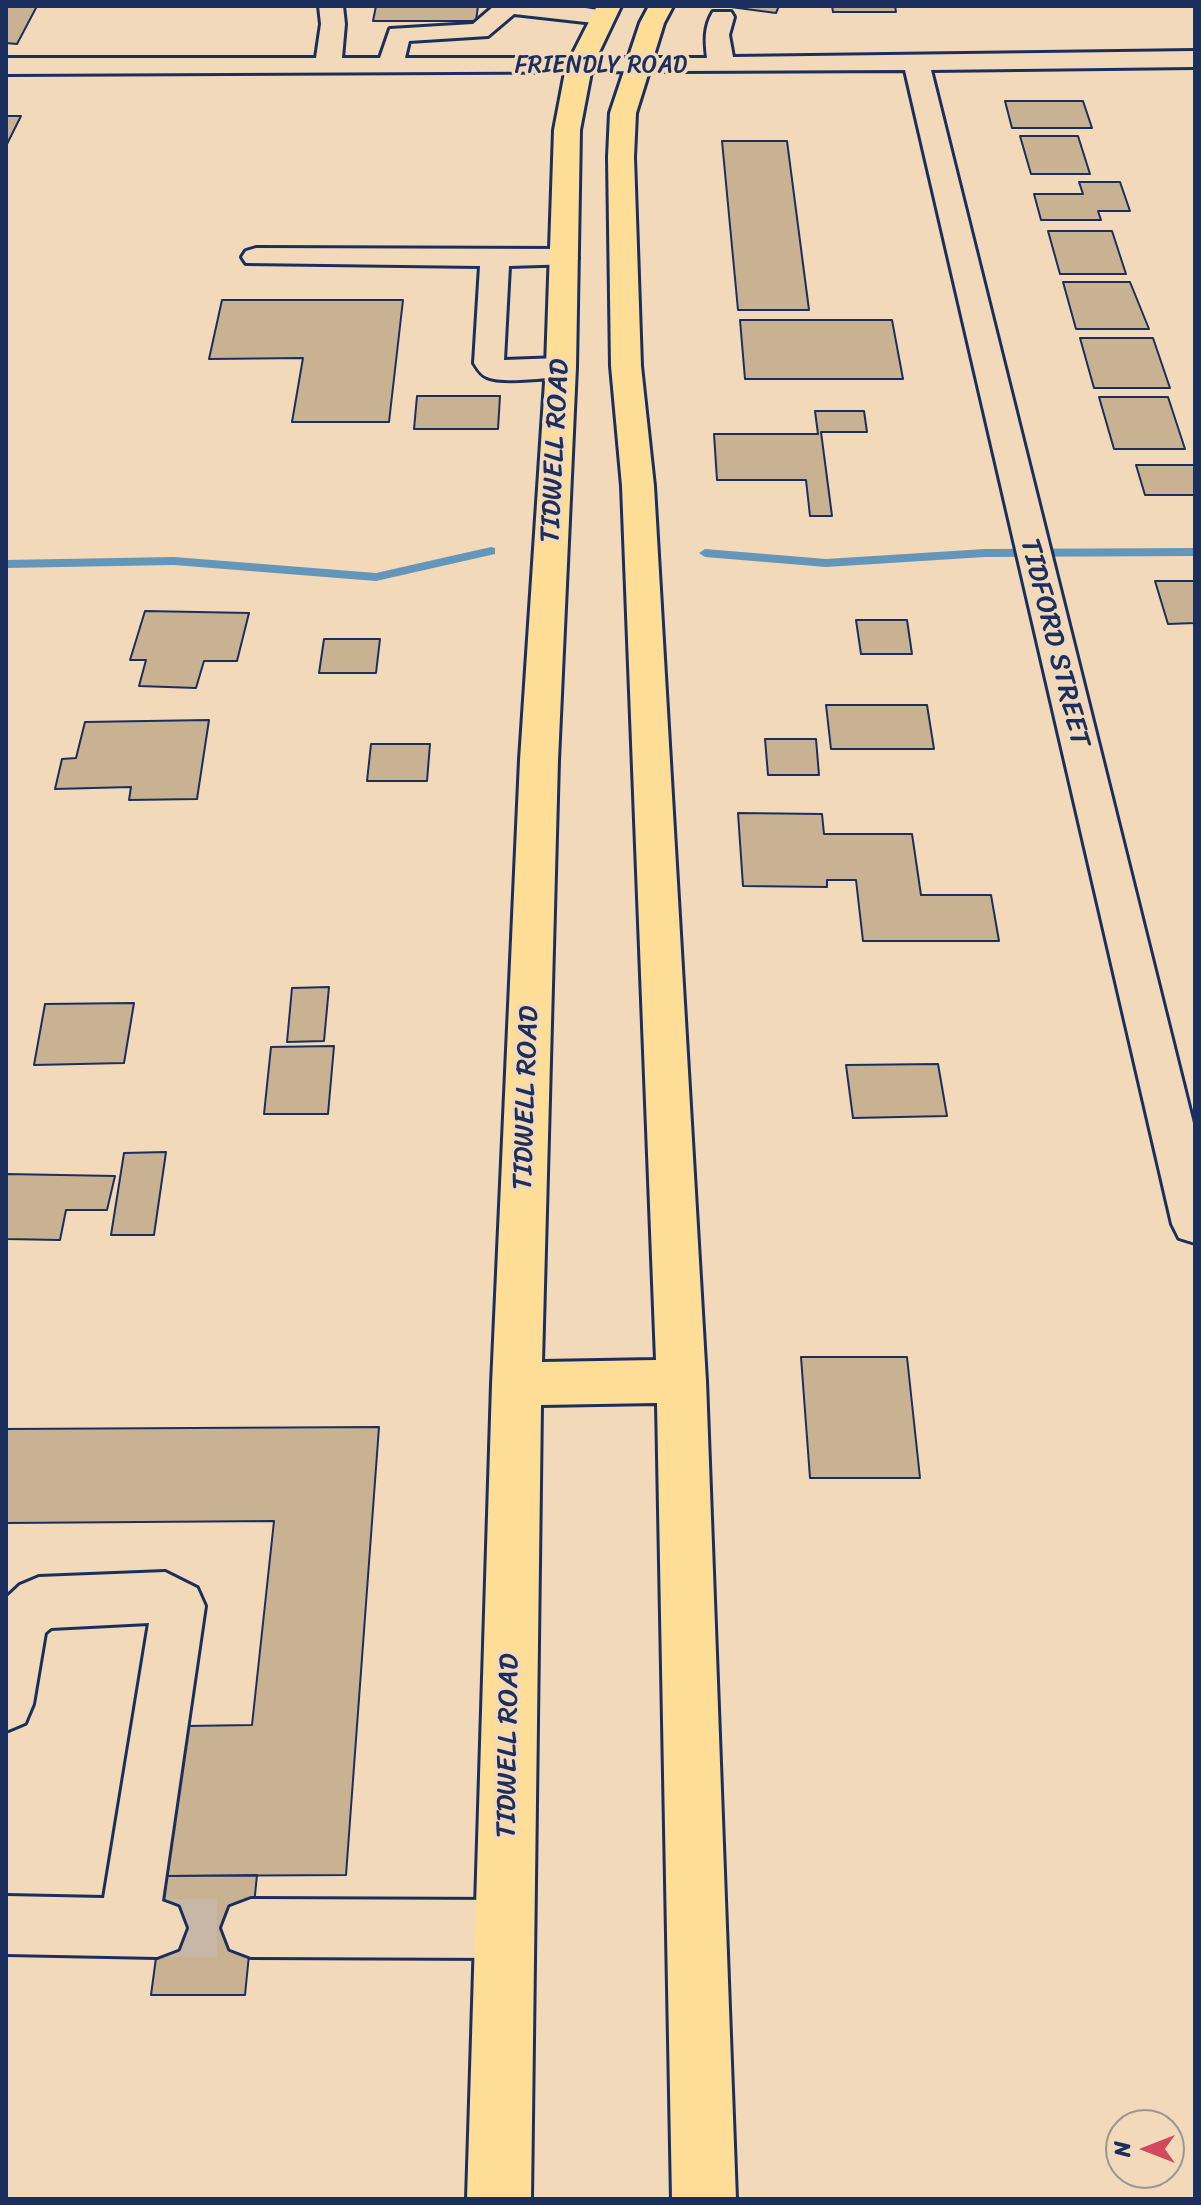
<!DOCTYPE html>
<html>
<head>
<meta charset="utf-8">
<style>
  body { margin:0 }
  #map { position:relative; width:1201px; height:2205px; overflow:hidden; background:#f2d9b9; font-family:Sriracha,sans-serif }
  canvas { display:block }
  .frame { position:absolute; inset:0; border:8px solid #1b2f5e; pointer-events:none }
  .north { position:absolute; left:1105px; top:2109px; width:80px; height:80px; box-sizing:border-box; background:#f2d9b9; border:2px solid #9c9595; border-radius:50%; rotate:270deg; font-size:22px; font-weight:700; line-height:32px; text-align:center; color:#1b2f5e }
  .north::after { content:''; display:block; margin:auto; width:28px; height:36px; background:#d1495b; clip-path:polygon(50% 0,100% 100%,50% 72%,0 100%) }
</style>
</head>
<body>
<div id="map">
<canvas width="1201" height="2205"></canvas>
<div class="frame"></div>
<div class="north">N</div>
</div>
<script>
const ctx = document.querySelector('canvas').getContext('2d');
ctx.lineJoin = 'round';
function fill(path, color) { ctx.fillStyle = color; ctx.fill(path, 'evenodd'); }
function trace(path, color, width, dash) { ctx.strokeStyle = color; ctx.lineWidth = width; ctx.lineCap = dash ? 'butt' : 'round'; ctx.setLineDash(dash || []); ctx.stroke(path); }
function label(font, color, halo, rows, align = 'center') {
  ctx.font = font + ' Sriracha,sans-serif'; ctx.lineWidth = 7; ctx.setLineDash([]); ctx.textBaseline = 'middle'; ctx.strokeStyle = halo; ctx.fillStyle = color; for (const [text, x, y, turn = 0] of rows) {
    ctx.save(); ctx.translate(x, y); ctx.rotate((+turn || 0) * Math.PI / 180); ctx.textAlign = isNaN(turn) ? turn : align; if (halo) ctx.strokeText(text, 0, 0); ctx.fillText(text, 0, 0); ctx.restore();
  }
}
fill(new Path2D(`
  M 491,547 L 495,548 L 495,554 L 376,581 L 174,565 L 6,568 L 6,560 L 174,557 L 376,573 Z
  M 1195,548 L 1195,556 L 985,557 L 826,567 L 705,557 L 699,553 L 705,549 L 826,559 L 985,549 Z`), '#6396b9');
const building = new Path2D(`
  M 6,6 L 37,6 L 17,44 L 6,43 Z
  M 376,6 L 478,6 L 476,21 L 373,21 Z
  M 723,6 L 779,6 L 776,13 Z
  M 832,6 L 895,6 L 896,12 L 833,12 Z
  M 1005,101 L 1083,101 L 1092,128 L 1012,128 Z
  M 6,116 L 21,116 L 6,146 Z
  M 1020,136 L 1078,136 L 1090,174 L 1031,174 Z
  M 722,141 L 787,141 L 809,310 L 738,310 Z
  M 1079,182 L 1120,182 L 1130,211 L 1098,211 L 1101,220 L 1041,220 L 1034,194 L 1083,194 Z
  M 1048,231 L 1112,231 L 1126,274 L 1060,274 Z
  M 1063,282 L 1130,282 L 1149,329 L 1076,329 Z
  M 222,300 L 403,300 L 389,422 L 292,422 L 303,358 L 209,359 Z
  M 740,320 L 892,320 L 903,379 L 745,379 Z
  M 1080,338 L 1153,338 L 1170,388 L 1094,388 Z
  M 417,396 L 500,396 L 498,429 L 414,429 Z
  M 1099,397 L 1168,397 L 1185,449 L 1114,449 Z
  M 815,411 L 864,411 L 867,432 L 821,432 L 832,516 L 810,516 L 806,480 L 717,480 L 714,434 L 818,434 Z
  M 1136,465 L 1195,465 L 1195,495 L 1145,495 Z
  M 1155,581 L 1195,581 L 1195,623 L 1168,624 Z
  M 145,611 L 249,613 L 237,661 L 204,661 L 196,688 L 139,686 L 146,660 L 130,660 Z
  M 856,620 L 907,620 L 912,654 L 861,654 Z
  M 324,639 L 380,639 L 376,673 L 319,673 Z
  M 826,705 L 927,705 L 934,749 L 831,749 Z
  M 209,720 L 197,799 L 129,800 L 131,787 L 55,789 L 62,759 L 76,758 L 85,722 Z
  M 765,739 L 816,739 L 819,775 L 768,775 Z
  M 371,744 L 430,744 L 427,781 L 367,781 Z
  M 738,813 L 822,814 L 824,834 L 912,834 L 921,895 L 991,895 L 999,941 L 863,941 L 856,880 L 827,880 L 827,887 L 743,886 Z
  M 329,987 L 324,1041 L 287,1042 L 292,988 Z
  M 134,1003 L 124,1063 L 34,1065 L 45,1004 Z
  M 334,1046 L 328,1114 L 264,1114 L 271,1047 Z
  M 938,1064 L 947,1116 L 853,1118 L 846,1065 Z
  M 166,1152 L 154,1235 L 111,1235 L 124,1153 Z
  M 6,1174 L 115,1176 L 107,1210 L 66,1210 L 60,1240 L 6,1239 Z
  M 801,1357 L 907,1357 L 920,1478 L 810,1478 Z
  M 379,1427 L 346,1875 L 167,1876 L 186,1726 L 252,1725 L 274,1521 L 6,1523 L 6,1429 Z
  M 257,1875 L 245,1995 L 151,1995 L 167,1876 Z`);
fill(building, '#c9b291');
trace(building, '#1b2f5e', 2);
trace(new Path2D(`
  M 160,1928 L 251,1928`), '#c7b7a7', 57, [57, 28]);
const minor = new Path2D(`
  M 319,6 L 343,6 L 345,24 L 342,58 L 380,58 L 390,29 L 473,24 L 494,6 L 572,6 L 612,12 L 615,17 L 612,22 L 603,24 L 514,14 L 488,36 L 409,41 L 405,58 L 707,58 C 705,41 704,27 713,12 L 731,12 L 734,17 L 729,35 L 733,57 L 1195,51 L 1195,67 L 931,70 L 1195,1131 L 1195,1243 L 1179,1238 L 1172,1224 L 905,70 L 6,74 L 6,58 L 316,58 L 321,24 Z
  M 256,248 L 564,249 L 574,252 L 578,258 L 574,264 L 509,266 L 504,360 L 561,358 L 572,360 L 576,367 L 572,374 C 555,378 502,384 487,377 C 481,375 477,368 474,363 L 480,266 L 246,263 L 242,257 L 246,251 Z
  M 165,1572 L 197,1588 L 205,1606 L 162,1901 L 178,1907 L 186,1928 L 178,1949 L 157,1957 L 6,1954 L 6,1896 L 104,1898 L 149,1623 L 51,1628 L 45,1633 L 33,1704 L 25,1723 L 6,1731 L 6,1598 L 20,1585 L 39,1577 Z
  M 251,1899 L 505,1900 L 526,1908 L 534,1929 L 526,1950 L 505,1958 L 251,1957 L 230,1949 L 222,1928 L 230,1907 Z`);
const major = new Path2D(`
  M 597,6 L 621,6 L 592,67 L 580,130 L 576,367 L 558,760 L 542,1362 L 656,1360 L 622,486 L 611,366 L 608,157 L 610,113 L 640,23 L 649,6 L 673,6 L 664,23 L 636,113 L 634,157 L 641,366 L 654,486 L 706,1381 L 736,2199 L 672,2199 L 657,1403 L 541,1405 L 531,2199 L 467,2199 L 492,1384 L 520,760 L 546,367 L 554,130 L 566,67 Z`);
trace(minor, '#1b2f5e', 6);
trace(major, '#1b2f5e', 6);
fill(minor, '#f2d9b9');
fill(major, '#fedd96');
label('24px', '#1b2f5e', '#f2d9b9', [
  ["FRIENDLY ROAD",601,66]
]);
label('28px', '#1b2f5e', '#f2d9b9', [
  ["TIDWELL ROAD",556,451,-87],
  ["TIDFORD STREET",1054,643,76],
  ["TIDWELL ROAD",527,1098,-88],
  ["TIDWELL ROAD",509,1746,-89]
]);
</script>
</body>
</html>
